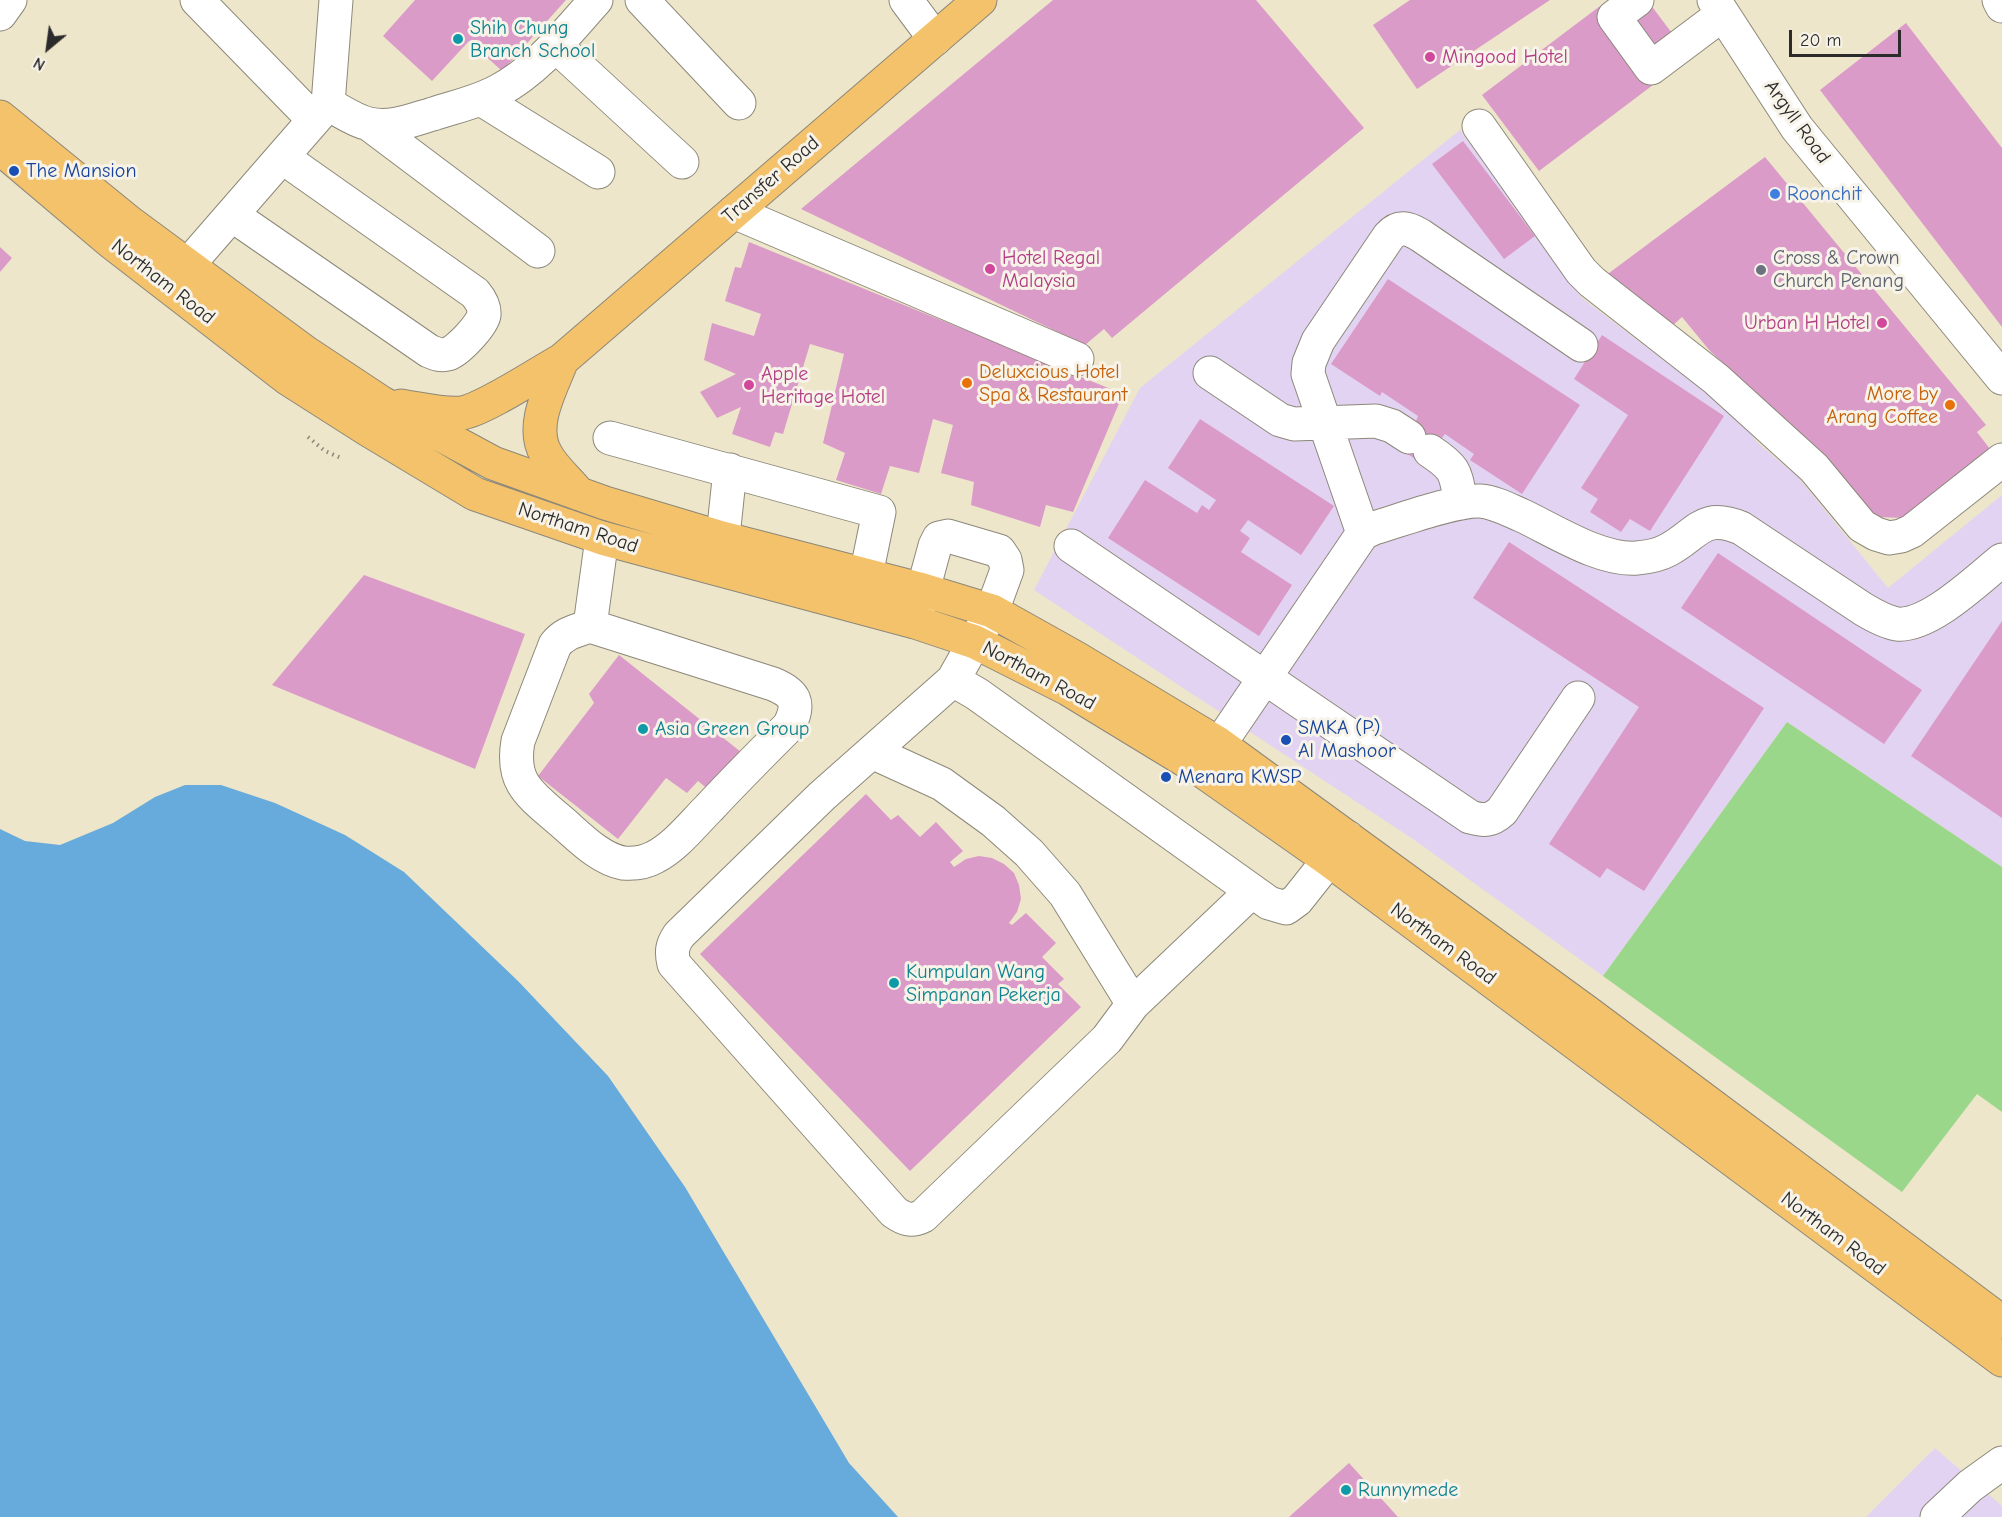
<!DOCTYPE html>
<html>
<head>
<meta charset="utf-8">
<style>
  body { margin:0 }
  #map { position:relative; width:2002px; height:1517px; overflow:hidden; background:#ede6ca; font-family:"Comic Neue",sans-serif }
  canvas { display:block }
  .north { position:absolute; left:18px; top:18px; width:60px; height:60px; -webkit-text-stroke:4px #f7f3e8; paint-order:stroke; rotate:209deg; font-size:16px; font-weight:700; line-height:24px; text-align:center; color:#2b2b2b }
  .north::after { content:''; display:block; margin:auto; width:21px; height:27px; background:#2b2b2b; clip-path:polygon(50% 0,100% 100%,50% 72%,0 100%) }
  .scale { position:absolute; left:1789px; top:30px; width:112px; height:27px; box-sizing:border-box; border:3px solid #2b2b2b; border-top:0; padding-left:8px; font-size:18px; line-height:21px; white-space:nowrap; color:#2b2b2b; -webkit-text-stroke:4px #f7f3e8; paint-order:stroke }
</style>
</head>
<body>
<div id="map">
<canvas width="2002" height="1517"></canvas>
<div class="north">N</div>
<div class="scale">20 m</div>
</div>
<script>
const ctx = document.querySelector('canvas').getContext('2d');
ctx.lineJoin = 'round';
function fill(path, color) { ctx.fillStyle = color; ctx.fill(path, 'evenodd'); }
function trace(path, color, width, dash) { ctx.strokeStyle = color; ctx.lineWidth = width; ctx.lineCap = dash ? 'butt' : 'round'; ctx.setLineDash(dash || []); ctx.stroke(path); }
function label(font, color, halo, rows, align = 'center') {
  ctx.font = font + ' "Comic Neue",sans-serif'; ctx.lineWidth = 6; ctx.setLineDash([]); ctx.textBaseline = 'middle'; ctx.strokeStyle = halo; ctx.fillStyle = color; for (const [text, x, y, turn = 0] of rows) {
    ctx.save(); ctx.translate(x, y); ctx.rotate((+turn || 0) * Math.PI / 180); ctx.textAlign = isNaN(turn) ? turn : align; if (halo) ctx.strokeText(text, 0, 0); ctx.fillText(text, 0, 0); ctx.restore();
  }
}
fill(new Path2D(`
  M 1460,130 L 1582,298 L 1734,414 L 1758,443 L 1798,477 L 1888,588 L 2002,495 L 2002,867 L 1787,722 L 1603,976 L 1413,839 L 1034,590 L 1140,388 Z
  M 1935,1448 L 2002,1506 L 2002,1517 L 1866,1517 Z`), '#e3d3f2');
fill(new Path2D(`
  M 1787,722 L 2002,867 L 2002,1112 L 1977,1094 L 1902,1192 L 1603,976 Z`), '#9bd78b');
fill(new Path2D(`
  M 185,785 L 221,785 L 275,803 L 345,835 L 404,872 L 518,981 L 608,1076 L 685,1187 L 849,1463 L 898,1517 L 0,1517 L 0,829 L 25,841 L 60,845 L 113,823 L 155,797 Z`), '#67aadc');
fill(new Path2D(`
  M 415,0 L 566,0 L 502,71 L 469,41 L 432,81 L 383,36 Z
  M 1053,0 L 1256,0 L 1364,128 L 1112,338 L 1104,329 L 1085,345 L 801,209 Z
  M 1410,0 L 1550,0 L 1417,89 L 1373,25 Z
  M 1608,0 L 1647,0 L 1690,57 L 1539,171 L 1482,95 Z
  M 1906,23 L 2002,148 L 2002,327 L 1820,90 Z
  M 1463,141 L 1535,236 L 1504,259 L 1432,164 Z
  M 1765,157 L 1986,425 L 1977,432 L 1990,449 L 1906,518 L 1875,517 L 1831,462 L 1710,351 L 1682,317 L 1671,327 L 1605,276 Z
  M 749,242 L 1123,394 L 1073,512 L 1046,505 L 1040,527 L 971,505 L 974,482 L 941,473 L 953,425 L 933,419 L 919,473 L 890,466 L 881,494 L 836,480 L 845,453 L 823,443 L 844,354 L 810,344 L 783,434 L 775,432 L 770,447 L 732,434 L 741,407 L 717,418 L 700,392 L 736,374 L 704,360 L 712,323 L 754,336 L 761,314 L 725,301 L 735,267 L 741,268 Z
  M 0,247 L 12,258 L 0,272 Z
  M 1388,279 L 1580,405 L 1522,494 L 1470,460 L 1474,454 L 1445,434 L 1442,438 L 1439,437 L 1422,463 L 1401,450 L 1418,423 L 1416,421 L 1418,416 L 1382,392 L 1380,396 L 1331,364 Z
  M 1602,335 L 1724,416 L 1650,531 L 1630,519 L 1621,532 L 1590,512 L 1598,499 L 1581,488 L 1628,415 L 1574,379 Z
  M 1200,419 L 1334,506 L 1301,555 L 1248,520 L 1240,531 L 1250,538 L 1241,552 L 1292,585 L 1259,636 L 1108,538 L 1145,480 L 1197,513 L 1202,505 L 1209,510 L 1216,500 L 1168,468 Z
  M 1509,542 L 1764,708 L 1644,891 L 1607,868 L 1600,878 L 1549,844 L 1639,707 L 1473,598 Z
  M 1718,553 L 1922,690 L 1884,744 L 1681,608 Z
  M 364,575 L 525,634 L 475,769 L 272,685 Z
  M 2002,621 L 2002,818 L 1911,756 Z
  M 619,655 L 746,756 L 715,795 L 698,781 L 687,793 L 666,778 L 618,839 L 538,776 L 594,703 L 589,694 Z
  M 866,794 L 891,820 L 898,815 L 920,837 L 936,822 L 963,851 L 950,862 L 954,867 L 966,859 L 979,856 L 992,858 L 1004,864 L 1014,873 L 1019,885 L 1021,899 L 1017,912 L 1009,923 L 1012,925 L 1026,913 L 1056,943 L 1042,957 L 1064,979 L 1058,984 L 1081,1007 L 910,1171 L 700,954 Z
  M 1349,1463 L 1398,1517 L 1289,1517 Z`), '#db9bc9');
const minor = new Path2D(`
  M 197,0 L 314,120
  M 642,0 L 739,103
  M 906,0 L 935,39
  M 1637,0 L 1614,17 L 1651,68 L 1723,14
  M 1714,0 L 1797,128 L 2002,378
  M 1999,0 L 2002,6
  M 0,14 L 10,0
  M 555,45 L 682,162
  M 481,99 L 598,172
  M 328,104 C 341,111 355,121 369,124 C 391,129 412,120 433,114 C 454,107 478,102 498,91 C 538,70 567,32 596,0
  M 369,124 L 538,251
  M 1479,126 L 1581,271 L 1592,282 L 1716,379 L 1814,468 L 1862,526 L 1876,534 L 1889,538 L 1901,536 L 1912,531 L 2002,460
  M 734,212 L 1077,359
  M 232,215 L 429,351 C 436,354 441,356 448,354 C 458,351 482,325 484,315 C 485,306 480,299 475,293 L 282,157
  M 187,266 L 328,104 L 336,0
  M 1210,373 L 1280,420 L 1294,424 L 1376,421 L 1392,426 L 1409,437
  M 610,438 L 879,512 L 860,604
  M 1430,451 C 1457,469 1455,472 1461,503
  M 1363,533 L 1308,374 L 1309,363 L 1318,341 L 1389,236 C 1399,225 1408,228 1420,235 L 1581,345
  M 1071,546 L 1470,817 C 1484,821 1491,821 1502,811 L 1578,698
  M 720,565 L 730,470
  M 916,616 L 935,546 L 939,538 L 948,536 L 999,551 L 1005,560 L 1007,570 L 992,611 L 953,680 L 822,796 L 679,935 C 672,945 671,952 674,964 L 894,1212 C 904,1219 911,1222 923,1216 L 1107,1039 L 1133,1004 L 1251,892
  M 590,626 L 773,684 C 795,693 801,703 789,726 C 762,753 735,780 709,808 C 692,825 676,846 655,857 C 646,862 634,864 623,863 C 597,858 576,833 556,817 C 528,793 511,781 518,741 L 555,645 C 564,633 576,631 590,626 Z
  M 590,626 L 602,538
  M 953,680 L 977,694 L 1269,903 L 1286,908 L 1297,900 L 1347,837
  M 872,752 L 942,784 L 993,821 L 1029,853 L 1065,894 L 1133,1004
  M 1204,767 L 1363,533 L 1374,528 C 1401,520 1455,500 1480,501 C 1495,502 1509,510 1523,516 C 1555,531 1601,561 1637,558 C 1648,557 1659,555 1668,550 C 1698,534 1702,512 1741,528 L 1863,609 C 1873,615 1885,622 1897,624 C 1929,627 1977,580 2002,560
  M 1937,1517 L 1970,1486 L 2002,1463`);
const major = new Path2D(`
  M 0,117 L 129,222 L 305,352 L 382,403 L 493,463 L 605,503 L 722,538 L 923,590 L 992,611 L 1076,658 L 1219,744 L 1588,1013 L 2002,1322
  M 0,148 L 111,242 L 287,378 L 367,429 L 475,494 L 602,538 L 915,622 L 975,642 L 1068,689 L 1201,770 L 1329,860 L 2002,1360
  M 562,360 C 552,387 529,425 546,454 C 553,468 569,481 579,494
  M 401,406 C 421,409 443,415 462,413 C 485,409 540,372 562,360 L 980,0`);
trace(minor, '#8c887a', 35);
trace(major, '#8c887a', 35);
trace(new Path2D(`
  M 308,437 L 325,451 L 341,458`), '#8c887a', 4, [1.5, 4.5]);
trace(minor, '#fff', 33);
trace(major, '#f4c26a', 33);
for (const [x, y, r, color] of [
  [458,39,6,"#0f9aa8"],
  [1430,57,6,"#d1479c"],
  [14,171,6,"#1a4fb4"],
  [1775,194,6,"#3f7fe0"],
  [990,269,6,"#d1479c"],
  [1761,270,6,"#6b7280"],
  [1882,323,6,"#d1479c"],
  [967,383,6,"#e8710a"],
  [749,385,6,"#d1479c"],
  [1950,405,6,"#e8710a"],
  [643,729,6,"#0f9aa8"],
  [1286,740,6,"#1a4fb4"],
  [1166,777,6,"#1a4fb4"],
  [894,983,6,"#0f9aa8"],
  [1346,1490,6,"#0f9aa8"]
]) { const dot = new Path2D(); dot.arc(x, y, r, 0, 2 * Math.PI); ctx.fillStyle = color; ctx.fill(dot); trace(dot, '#f7f3e8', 2); }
label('20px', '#0d838f', '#f7f3e8', [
  ["Shih Chung",470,28],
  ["Branch School",470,51],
  ["Asia Green Group",655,729],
  ["Kumpulan Wang",906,972],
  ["Simpanan Pekerja",906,995],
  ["Runnymede",1358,1490]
], 'left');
label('20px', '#b23c85', '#f7f3e8', [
  ["Mingood Hotel",1442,57],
  ["Hotel Regal",1002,258],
  ["Malaysia",1002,281],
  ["Urban H Hotel",1870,323,"right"],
  ["Apple",761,374],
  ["Heritage Hotel",761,397]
], 'left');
label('20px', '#2b2b2b', '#f7f3e8', [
  ["Argyll Road",1797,122,54],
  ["Transfer Road",771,180,-41],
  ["Northam Road",163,282,38],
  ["Northam Road",578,528,18],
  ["Northam Road",1039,676,28],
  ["Northam Road",1443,944,36],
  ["Northam Road",1833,1234,37]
]);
label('20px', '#164399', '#f7f3e8', [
  ["The Mansion",26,171],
  ["SMKA (P)",1298,728],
  ["Al Mashoor",1298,751],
  ["Menara KWSP",1178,777]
], 'left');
label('20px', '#366cbe', '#f7f3e8', [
  ["Roonchit",1787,194]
], 'left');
label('20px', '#5b616d', '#f7f3e8', [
  ["Cross & Crown",1773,258],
  ["Church Penang",1773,281]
], 'left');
label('20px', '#c56008', '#f7f3e8', [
  ["Deluxcious Hotel",979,372],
  ["Spa & Restaurant",979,395],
  ["More by",1938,394,"right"],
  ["Arang Coffee",1938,417,"right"]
], 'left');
</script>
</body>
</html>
